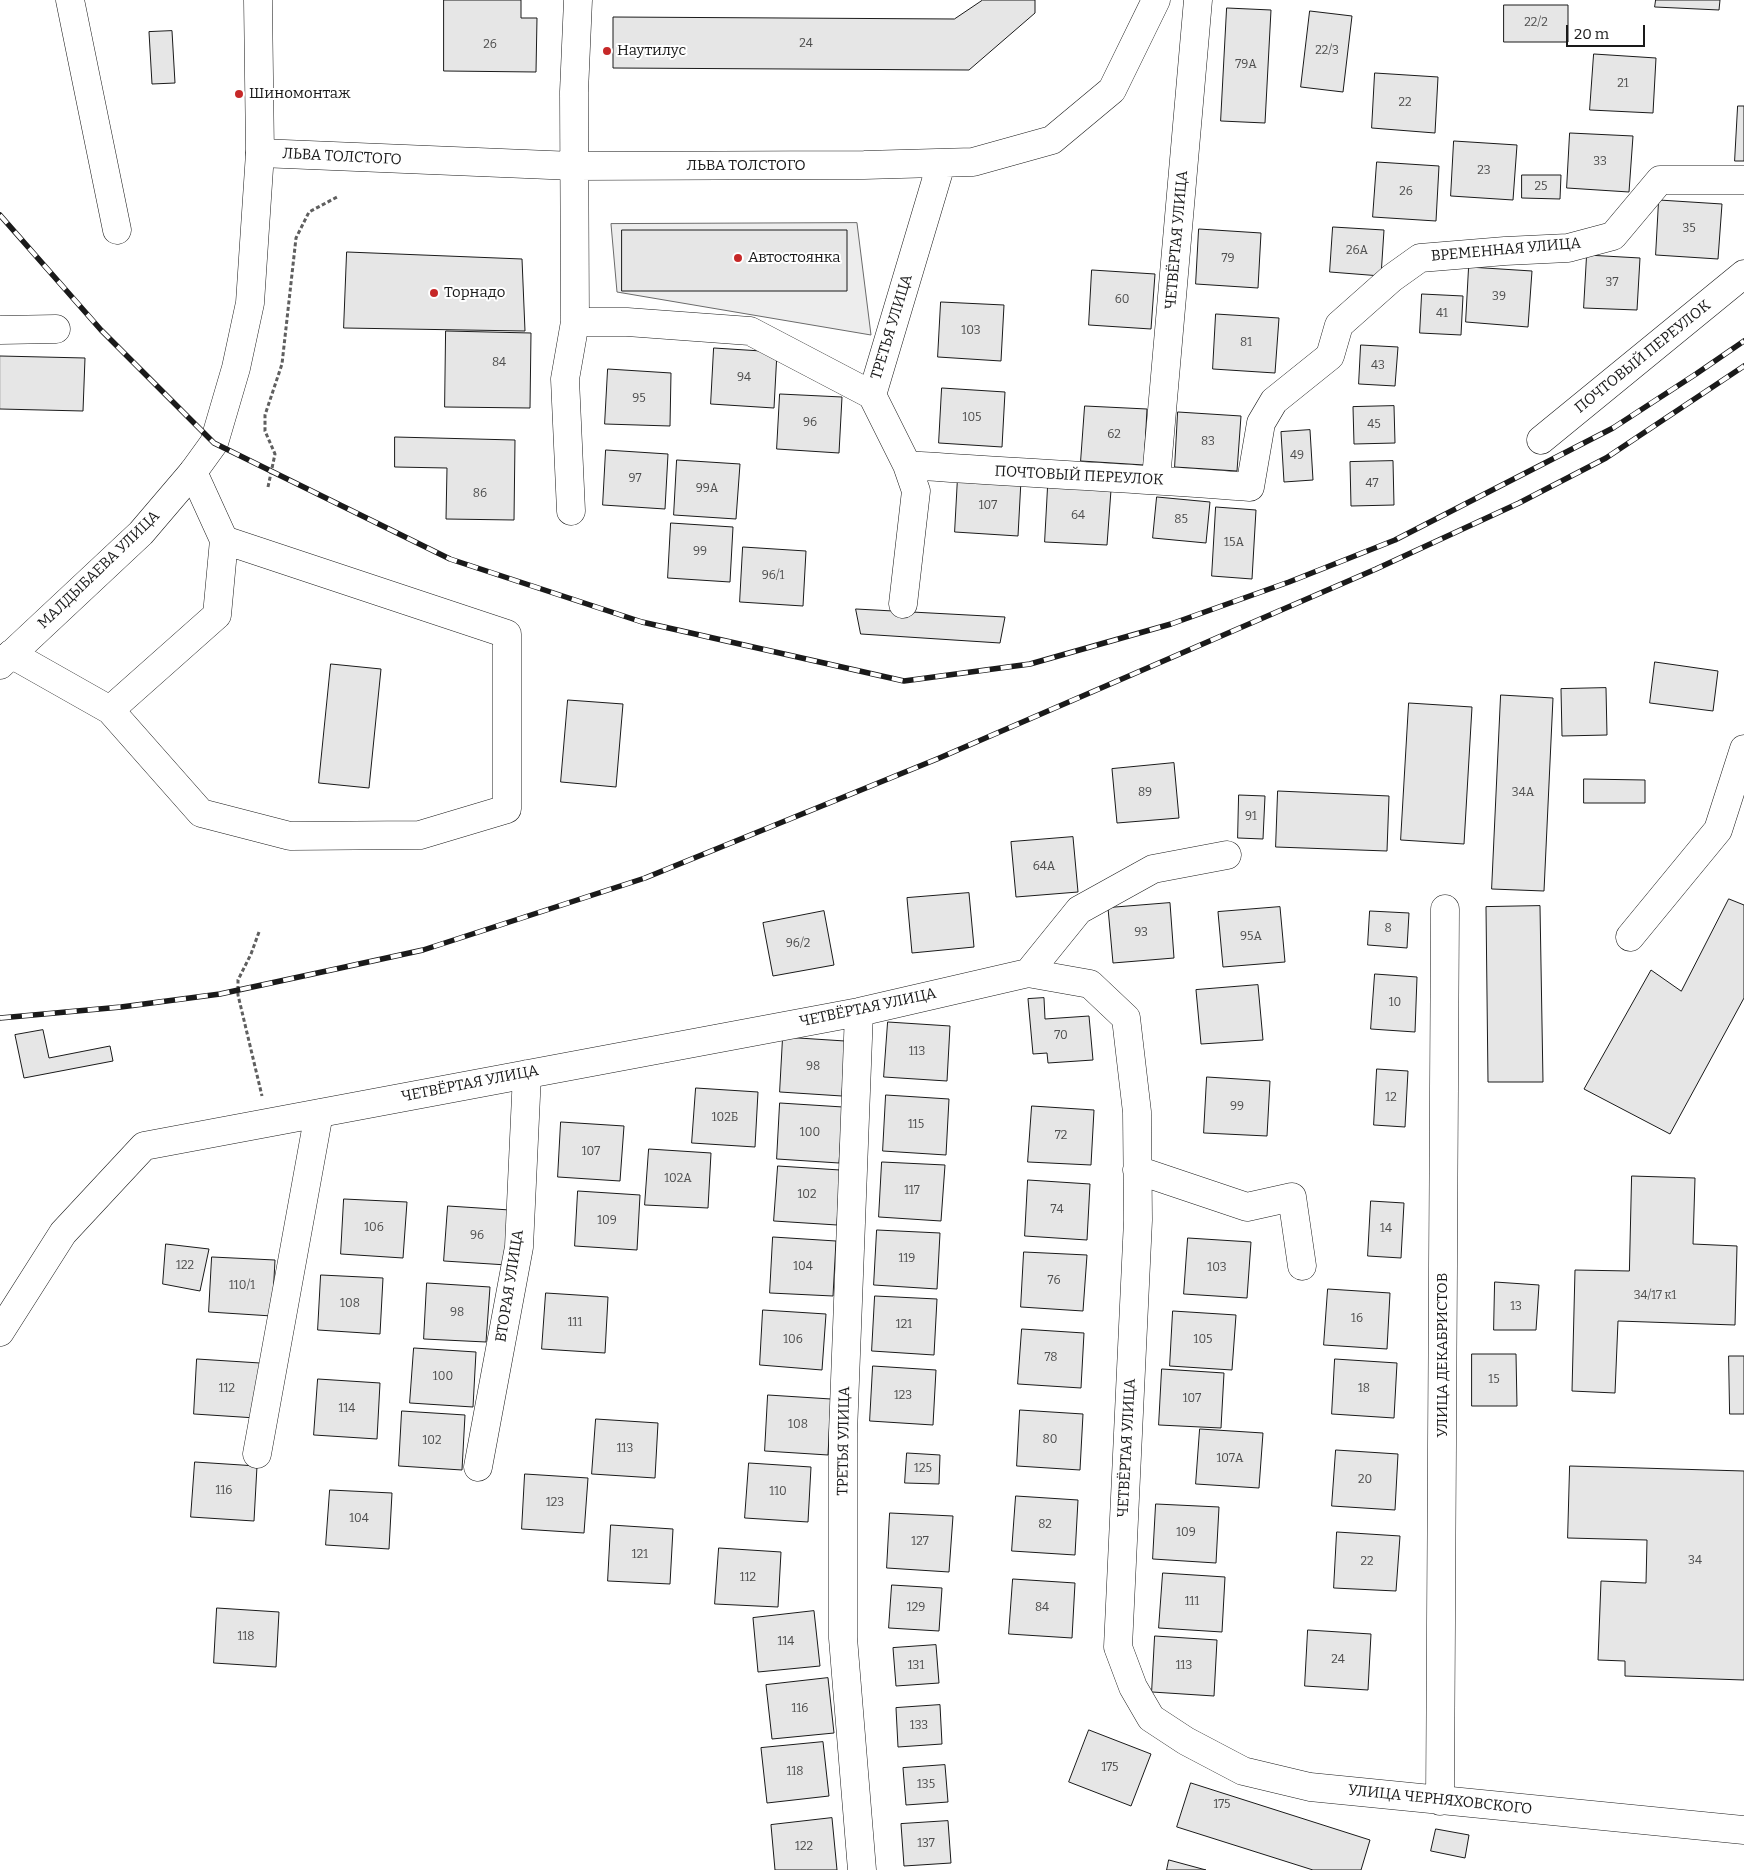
<!DOCTYPE html>
<html>
<head>
<meta charset="utf-8">
<style>
  body { margin:0 }
  #map { position:relative; width:1744px; height:1870px; overflow:hidden; background:#fff; font-family:Bitter,serif }
  canvas { display:block }
  .scale { position:absolute; left:1566px; top:25px; width:79px; height:22px; box-sizing:border-box; border:2px solid #1a1a1a; border-top:0; padding-left:6px; font-size:15px; line-height:18px; white-space:nowrap; color:#1a1a1a; -webkit-text-stroke:4px #fff; paint-order:stroke }
</style>
</head>
<body>
<div id="map">
<canvas width="1744" height="1870"></canvas>
<div class="scale">20 m</div>
</div>
<script>
const ctx = document.querySelector('canvas').getContext('2d');
ctx.lineJoin = 'round';
function fill(path, color) { ctx.fillStyle = color; ctx.fill(path, 'evenodd'); }
function trace(path, color, width, dash) { ctx.strokeStyle = color; ctx.lineWidth = width; ctx.lineCap = dash ? 'butt' : 'round'; ctx.setLineDash(dash || []); ctx.stroke(path); }
function label(font, color, halo, rows, align = 'center') {
  ctx.font = font + ' Bitter,serif'; ctx.lineWidth = 4; ctx.setLineDash([]); ctx.textBaseline = 'middle'; ctx.strokeStyle = halo; ctx.fillStyle = color; for (const [text, x, y, turn = 0] of rows) {
    ctx.save(); ctx.translate(x, y); ctx.rotate((+turn || 0) * Math.PI / 180); ctx.textAlign = isNaN(turn) ? turn : align; if (halo) ctx.strokeText(text, 0, 0); ctx.fillText(text, 0, 0); ctx.restore();
  }
}
const built = new Path2D(`
  M 857,223 L 871,335 L 617,292 L 611,224 Z`);
fill(built, '#ededed');
trace(built, '#6a6a6a', 1);
const building = new Path2D(`
  M 444,0 L 521,0 L 521,18 L 537,18 L 536,72 L 444,71 Z
  M 983,0 L 1035,0 L 1035,13 L 969,70 L 613,68 L 613,17 L 954,19 Z
  M 1656,0 L 1720,0 L 1719,10 L 1655,7 Z
  M 1504,5 L 1568,5 L 1568,42 L 1504,42 Z
  M 1227,8 L 1271,10 L 1265,123 L 1221,121 Z
  M 1310,11 L 1352,16 L 1343,92 L 1301,87 Z
  M 172,31 L 175,83 L 152,84 L 149,32 Z
  M 1594,54 L 1656,58 L 1653,113 L 1590,110 Z
  M 1375,73 L 1438,77 L 1435,133 L 1372,128 Z
  M 1738,106 L 1744,106 L 1744,161 L 1735,161 Z
  M 1570,133 L 1633,136 L 1629,192 L 1567,188 Z
  M 1454,141 L 1517,145 L 1513,200 L 1451,196 Z
  M 1377,162 L 1439,166 L 1436,221 L 1373,217 Z
  M 1522,175 L 1561,175 L 1560,199 L 1522,198 Z
  M 1659,200 L 1722,204 L 1718,259 L 1656,255 Z
  M 1333,227 L 1384,230 L 1381,276 L 1330,272 Z
  M 1199,229 L 1261,233 L 1258,288 L 1196,284 Z
  M 622,230 L 847,230 L 847,291 L 622,291 Z
  M 347,252 L 522,259 L 525,331 L 344,328 Z
  M 1587,255 L 1640,258 L 1637,310 L 1584,308 Z
  M 1469,267 L 1532,271 L 1528,327 L 1466,322 Z
  M 1092,270 L 1155,274 L 1151,329 L 1089,325 Z
  M 1422,294 L 1463,296 L 1461,335 L 1420,333 Z
  M 941,302 L 1004,305 L 1001,361 L 938,357 Z
  M 1216,314 L 1279,318 L 1275,373 L 1213,369 Z
  M 446,331 L 531,333 L 530,408 L 445,407 Z
  M 1361,345 L 1398,347 L 1395,386 L 1359,384 Z
  M 714,348 L 777,352 L 774,408 L 711,404 Z
  M 0,356 L 85,358 L 83,411 L 0,409 Z
  M 608,369 L 671,373 L 670,426 L 605,424 Z
  M 942,388 L 1005,392 L 1002,447 L 939,443 Z
  M 780,394 L 842,397 L 839,453 L 777,449 Z
  M 1085,406 L 1147,409 L 1144,465 L 1081,461 Z
  M 1394,406 L 1395,443 L 1354,444 L 1353,407 Z
  M 1178,412 L 1241,416 L 1237,471 L 1175,467 Z
  M 1310,430 L 1313,480 L 1284,482 L 1281,432 Z
  M 395,437 L 515,440 L 514,520 L 446,519 L 447,468 L 395,467 Z
  M 606,450 L 668,454 L 665,509 L 603,505 Z
  M 677,460 L 740,464 L 736,519 L 674,515 Z
  M 1393,461 L 1394,505 L 1351,506 L 1350,462 Z
  M 958,476 L 1021,480 L 1018,536 L 955,532 Z
  M 1048,486 L 1111,490 L 1107,545 L 1045,542 Z
  M 1157,497 L 1210,502 L 1206,543 L 1153,538 Z
  M 1216,507 L 1256,510 L 1252,579 L 1212,576 Z
  M 671,523 L 733,527 L 730,582 L 668,578 Z
  M 743,547 L 806,551 L 803,606 L 740,602 Z
  M 856,609 L 1005,617 L 1000,643 L 861,634 Z
  M 1655,662 L 1718,671 L 1713,711 L 1650,703 Z
  M 331,664 L 381,669 L 369,788 L 319,783 Z
  M 1606,688 L 1607,735 L 1562,736 L 1561,689 Z
  M 1501,695 L 1553,698 L 1544,891 L 1492,889 Z
  M 568,700 L 623,704 L 616,787 L 561,782 Z
  M 1409,703 L 1472,707 L 1464,844 L 1401,840 Z
  M 1174,763 L 1179,818 L 1117,823 L 1112,769 Z
  M 1584,779 L 1645,780 L 1645,803 L 1584,803 Z
  M 1278,791 L 1389,796 L 1387,851 L 1276,847 Z
  M 1239,795 L 1265,796 L 1263,839 L 1238,838 Z
  M 1073,837 L 1078,892 L 1016,897 L 1011,842 Z
  M 969,893 L 974,947 L 912,953 L 907,898 Z
  M 1729,899 L 1744,905 L 1744,998 L 1670,1134 L 1584,1089 L 1651,970 L 1681,991 Z
  M 1170,903 L 1174,958 L 1113,963 L 1108,908 Z
  M 1540,906 L 1543,1082 L 1488,1082 L 1486,907 Z
  M 1280,907 L 1285,962 L 1223,967 L 1218,912 Z
  M 824,911 L 834,965 L 773,976 L 763,923 Z
  M 1370,911 L 1409,913 L 1407,948 L 1368,945 Z
  M 1375,974 L 1417,977 L 1415,1032 L 1371,1029 Z
  M 1258,985 L 1263,1040 L 1201,1044 L 1196,990 Z
  M 1044,998 L 1045,1019 L 1089,1016 L 1093,1060 L 1048,1063 L 1047,1053 L 1033,1054 L 1028,999 Z
  M 888,1022 L 950,1026 L 947,1081 L 884,1077 Z
  M 43,1030 L 49,1058 L 110,1046 L 113,1061 L 24,1078 L 15,1035 Z
  M 783,1037 L 845,1041 L 842,1096 L 780,1092 Z
  M 1377,1069 L 1408,1071 L 1405,1127 L 1374,1125 Z
  M 1207,1077 L 1270,1081 L 1267,1136 L 1204,1133 Z
  M 696,1088 L 758,1092 L 755,1147 L 692,1143 Z
  M 886,1095 L 949,1099 L 946,1155 L 883,1151 Z
  M 780,1103 L 843,1107 L 839,1163 L 777,1159 Z
  M 1032,1106 L 1094,1110 L 1091,1165 L 1028,1162 Z
  M 561,1122 L 624,1126 L 620,1181 L 558,1177 Z
  M 649,1149 L 711,1153 L 708,1208 L 645,1205 Z
  M 882,1162 L 945,1165 L 941,1221 L 879,1217 Z
  M 778,1166 L 840,1170 L 837,1225 L 774,1221 Z
  M 1632,1176 L 1695,1178 L 1693,1244 L 1737,1246 L 1735,1325 L 1618,1321 L 1615,1393 L 1572,1391 L 1575,1270 L 1629,1271 Z
  M 1028,1180 L 1090,1184 L 1087,1240 L 1025,1236 Z
  M 578,1191 L 640,1195 L 637,1250 L 575,1246 Z
  M 344,1199 L 407,1202 L 403,1258 L 341,1254 Z
  M 1371,1201 L 1404,1203 L 1401,1258 L 1368,1256 Z
  M 448,1206 L 510,1210 L 507,1265 L 444,1261 Z
  M 877,1230 L 940,1233 L 937,1289 L 874,1285 Z
  M 773,1237 L 836,1241 L 833,1296 L 770,1293 Z
  M 1188,1238 L 1251,1242 L 1247,1298 L 1184,1294 Z
  M 166,1244 L 209,1249 L 200,1291 L 163,1284 Z
  M 1024,1252 L 1087,1255 L 1083,1311 L 1021,1307 Z
  M 212,1257 L 275,1260 L 272,1316 L 209,1312 Z
  M 321,1275 L 383,1278 L 380,1334 L 318,1330 Z
  M 1495,1282 L 1539,1285 L 1536,1330 L 1494,1330 Z
  M 427,1283 L 490,1287 L 486,1342 L 424,1339 Z
  M 1328,1289 L 1390,1293 L 1387,1349 L 1324,1345 Z
  M 546,1293 L 608,1297 L 605,1353 L 542,1349 Z
  M 875,1296 L 937,1299 L 934,1355 L 872,1351 Z
  M 763,1310 L 826,1314 L 822,1370 L 760,1365 Z
  M 1173,1311 L 1236,1315 L 1232,1370 L 1170,1366 Z
  M 1022,1329 L 1084,1333 L 1081,1388 L 1018,1384 Z
  M 414,1348 L 476,1352 L 473,1407 L 410,1403 Z
  M 1472,1354 L 1516,1354 L 1517,1406 L 1472,1406 Z
  M 1729,1356 L 1744,1356 L 1744,1414 L 1730,1414 Z
  M 197,1359 L 260,1363 L 256,1418 L 194,1414 Z
  M 1335,1359 L 1397,1363 L 1394,1418 L 1332,1414 Z
  M 873,1366 L 936,1370 L 933,1425 L 870,1421 Z
  M 1162,1369 L 1224,1373 L 1221,1428 L 1159,1425 Z
  M 318,1379 L 380,1383 L 377,1439 L 314,1435 Z
  M 768,1395 L 831,1399 L 828,1455 L 765,1451 Z
  M 1020,1410 L 1083,1414 L 1080,1470 L 1017,1466 Z
  M 402,1411 L 465,1415 L 462,1470 L 399,1466 Z
  M 596,1419 L 658,1423 L 655,1478 L 592,1474 Z
  M 1200,1429 L 1263,1433 L 1259,1488 L 1196,1484 Z
  M 1336,1450 L 1398,1454 L 1395,1510 L 1332,1506 Z
  M 907,1453 L 940,1455 L 939,1484 L 905,1483 Z
  M 195,1462 L 257,1466 L 254,1521 L 191,1517 Z
  M 749,1463 L 811,1467 L 808,1522 L 745,1518 Z
  M 1570,1466 L 1744,1471 L 1744,1680 L 1625,1676 L 1625,1661 L 1598,1660 L 1601,1581 L 1646,1583 L 1647,1540 L 1568,1538 Z
  M 525,1474 L 588,1478 L 584,1533 L 522,1529 Z
  M 330,1490 L 392,1493 L 389,1549 L 326,1545 Z
  M 1016,1496 L 1078,1500 L 1075,1555 L 1012,1551 Z
  M 1156,1504 L 1219,1507 L 1216,1563 L 1153,1559 Z
  M 890,1513 L 953,1516 L 949,1572 L 887,1568 Z
  M 611,1525 L 673,1529 L 670,1584 L 608,1581 Z
  M 1337,1532 L 1400,1536 L 1396,1591 L 1334,1588 Z
  M 719,1548 L 781,1552 L 778,1607 L 715,1604 Z
  M 1163,1573 L 1225,1577 L 1222,1632 L 1159,1628 Z
  M 1013,1579 L 1075,1583 L 1072,1638 L 1009,1634 Z
  M 892,1585 L 942,1588 L 939,1631 L 889,1628 Z
  M 217,1608 L 279,1612 L 276,1667 L 214,1663 Z
  M 814,1611 L 820,1666 L 758,1672 L 753,1618 Z
  M 1308,1630 L 1371,1634 L 1368,1690 L 1305,1686 Z
  M 1155,1636 L 1217,1640 L 1214,1696 L 1152,1692 Z
  M 936,1645 L 939,1683 L 896,1686 L 893,1648 Z
  M 828,1678 L 834,1733 L 772,1739 L 766,1685 Z
  M 940,1705 L 942,1744 L 898,1747 L 896,1708 Z
  M 1089,1730 L 1151,1754 L 1131,1806 L 1069,1782 Z
  M 823,1742 L 829,1796 L 767,1803 L 761,1748 Z
  M 945,1765 L 948,1802 L 906,1805 L 903,1768 Z
  M 1191,1783 L 1370,1840 L 1361,1870 L 1313,1870 L 1177,1827 Z
  M 832,1818 L 837,1870 L 775,1870 L 771,1825 Z
  M 948,1821 L 951,1863 L 904,1866 L 901,1824 Z
  M 1436,1829 L 1469,1835 L 1465,1858 L 1431,1851 Z
  M 1169,1860 L 1206,1870 L 1167,1870 Z`);
fill(building, '#e6e6e6');
trace(building, '#1a1a1a', 1);
const minor = new Path2D(`
  M 70,0 L 117,230
  M 260,153 L 574,166 L 864,165 L 973,162 L 1052,140 L 1112,90 L 1156,0
  M 575,322 L 627,322 L 750,331 L 872,395
  M 0,330 L 56,329
  M 1541,440 L 1744,274
  M 907,465 C 1021,473 1136,478 1250,487 L 1261,423 L 1274,401 L 1330,356 L 1339,325 L 1392,278 L 1420,258 L 1505,251 L 1568,248 L 1613,236 L 1660,180 L 1744,180
  M 1156,479 L 1198,0
  M 571,511 L 565,379 L 575,322 L 574,92 L 578,0
  M 903,604 L 916,491 L 907,465 L 872,395 L 941,164
  M 11,654 L 110,710 L 201,813 L 290,836 L 420,835 L 507,809 L 507,634 L 224,540 L 193,472
  M 110,710 L 217,615 L 224,540
  M 1630,937 L 1718,830 L 1744,749
  M 1028,973 L 1079,910 L 1153,869 L 1227,855
  M 859,1012 L 843,1433 L 843,1638 L 862,1870
  M 1137,1170 L 1247,1207 L 1292,1197 L 1302,1266
  M 0,1332 L 63,1233 L 144,1146 L 859,1012 L 1028,973 L 1090,984 L 1126,1018 L 1137,1112 L 1138,1220 L 1118,1647 L 1133,1687 L 1151,1718 L 1186,1741 L 1243,1771 L 1310,1787 L 1744,1830
  M 257,1454 L 319,1113
  M 478,1467 L 519,1247 L 527,1074
  M 1440,1801 L 1445,909`);
const major = new Path2D(`
  M 0,665 L 141,533 L 193,472 L 214,443 L 236,368 L 250,303 L 260,153 L 258,0`);
trace(minor, '#1a1a1a', 29);
trace(major, '#1a1a1a', 29);
trace(new Path2D(`
  M 268,487 L 275,454 L 265,431 L 265,415 L 282,364 L 296,238 L 309,212 L 339,196
  M 259,932 L 251,954 L 238,980 L 238,995 L 262,1096`), '#5f5f5f', 3, [4, 2.5]);
trace(minor, '#fff', 28);
trace(major, '#fff', 28);
const rail = new Path2D(`
  M 0,215 L 101,330 L 214,443 L 450,559 L 642,622 L 904,681 L 1030,664 L 1171,624 L 1289,582 L 1395,540 L 1613,428 L 1696,374 L 1744,341
  M 0,1018 L 121,1007 L 220,994 L 345,967 L 423,950 L 645,878 L 937,759 L 1376,569 L 1519,503 L 1606,458 L 1744,366`);
trace(rail, '#1a1a1a', 5.5);
trace(rail, '#fff', 4, [11]);
for (const [x, y, r, color] of [
  [607,51,5,"#c62828"],
  [239,94,5,"#c62828"],
  [738,258,5,"#c62828"],
  [434,293,5,"#c62828"]
]) { const dot = new Path2D(); dot.arc(x, y, r, 0, 2 * Math.PI); ctx.fillStyle = color; ctx.fill(dot); trace(dot, '#fff', 2); }
label('12px', '#4d4d4d', null, [
  ["22/2",1536,23],
  ["24",806,44],
  ["26",490,45],
  ["22/3",1327,51],
  ["79А",1246,65],
  ["21",1623,84],
  ["22",1405,103],
  ["33",1600,162],
  ["23",1484,171],
  ["25",1541,187],
  ["26",1406,192],
  ["35",1689,229],
  ["26А",1357,251],
  ["79",1228,259],
  ["37",1612,283],
  ["39",1499,297],
  ["60",1122,300],
  ["41",1442,314],
  ["103",971,331],
  ["81",1246,343],
  ["84",499,363],
  ["43",1378,366],
  ["94",744,378],
  ["95",639,399],
  ["105",972,418],
  ["96",810,423],
  ["45",1374,425],
  ["62",1114,435],
  ["83",1208,442],
  ["49",1297,456],
  ["97",635,479],
  ["47",1372,484],
  ["99А",707,489],
  ["86",480,494],
  ["107",988,506],
  ["64",1078,516],
  ["85",1181,520],
  ["15А",1234,543],
  ["99",700,552],
  ["96/1",773,576],
  ["89",1145,793],
  ["34А",1523,793],
  ["91",1251,817],
  ["64А",1044,867],
  ["8",1388,929],
  ["93",1141,933],
  ["95А",1251,937],
  ["96/2",798,944],
  ["10",1395,1003],
  ["70",1061,1036],
  ["113",917,1052],
  ["98",813,1067],
  ["12",1391,1098],
  ["99",1237,1107],
  ["102Б",725,1118],
  ["115",916,1125],
  ["100",810,1133],
  ["72",1061,1136],
  ["107",591,1152],
  ["102А",678,1179],
  ["117",912,1191],
  ["102",807,1195],
  ["74",1057,1210],
  ["109",607,1221],
  ["106",374,1228],
  ["14",1386,1229],
  ["96",477,1236],
  ["119",907,1259],
  ["122",185,1266],
  ["104",803,1267],
  ["103",1217,1268],
  ["76",1054,1281],
  ["110/1",242,1286],
  ["34/17 к1",1655,1296],
  ["108",350,1304],
  ["13",1516,1307],
  ["98",457,1313],
  ["16",1357,1319],
  ["111",575,1323],
  ["121",904,1325],
  ["106",793,1340],
  ["105",1203,1340],
  ["78",1051,1358],
  ["100",443,1377],
  ["15",1494,1380],
  ["112",227,1389],
  ["18",1364,1389],
  ["123",903,1396],
  ["107",1192,1399],
  ["114",347,1409],
  ["108",798,1425],
  ["80",1050,1440],
  ["102",432,1441],
  ["113",625,1449],
  ["107А",1230,1459],
  ["125",923,1469],
  ["20",1365,1480],
  ["116",224,1491],
  ["110",778,1492],
  ["123",555,1503],
  ["104",359,1519],
  ["82",1045,1525],
  ["109",1186,1533],
  ["127",920,1542],
  ["121",640,1555],
  ["34",1695,1561],
  ["22",1367,1562],
  ["112",748,1578],
  ["111",1192,1602],
  ["129",916,1608],
  ["84",1042,1608],
  ["118",246,1637],
  ["114",786,1642],
  ["24",1338,1660],
  ["131",916,1666],
  ["113",1184,1666],
  ["116",800,1709],
  ["133",919,1726],
  ["175",1110,1768],
  ["118",795,1772],
  ["135",926,1785],
  ["175",1222,1805],
  ["137",926,1844],
  ["122",804,1847]
]);
label('15px', '#1a1a1a', '#fff', [
  ["Наутилус",617,51],
  ["Шиномонтаж",249,94],
  ["Автостоянка",748,258],
  ["Торнадо",444,293]
], 'left');
label('15px', '#1a1a1a', '#fff', [
  ["ЛЬВА ТОЛСТОГО",342,157,3],
  ["ЛЬВА ТОЛСТОГО",746,166],
  ["ЧЕТВЁРТАЯ УЛИЦА",1177,240,-85],
  ["ВРЕМЕННАЯ УЛИЦА",1506,250,-5],
  ["ТРЕТЬЯ УЛИЦА",892,327,-73],
  ["ПОЧТОВЫЙ ПЕРЕУЛОК",1643,357,-39],
  ["ПОЧТОВЫЙ ПЕРЕУЛОК",1079,476,3],
  ["МАЛДЫБАЕВА УЛИЦА",99,570,-44],
  ["ЧЕТВЁРТАЯ УЛИЦА",868,1008,-12],
  ["ЧЕТВЁРТАЯ УЛИЦА",470,1084,-11],
  ["ВТОРАЯ УЛИЦА",510,1286,-81],
  ["УЛИЦА ДЕКАБРИСТОВ",1443,1355,-90],
  ["ТРЕТЬЯ УЛИЦА",844,1441,-89],
  ["ЧЕТВЁРТАЯ УЛИЦА",1127,1448,-87],
  ["УЛИЦА ЧЕРНЯХОВСКОГО",1440,1800,6]
]);
</script>
</body>
</html>
